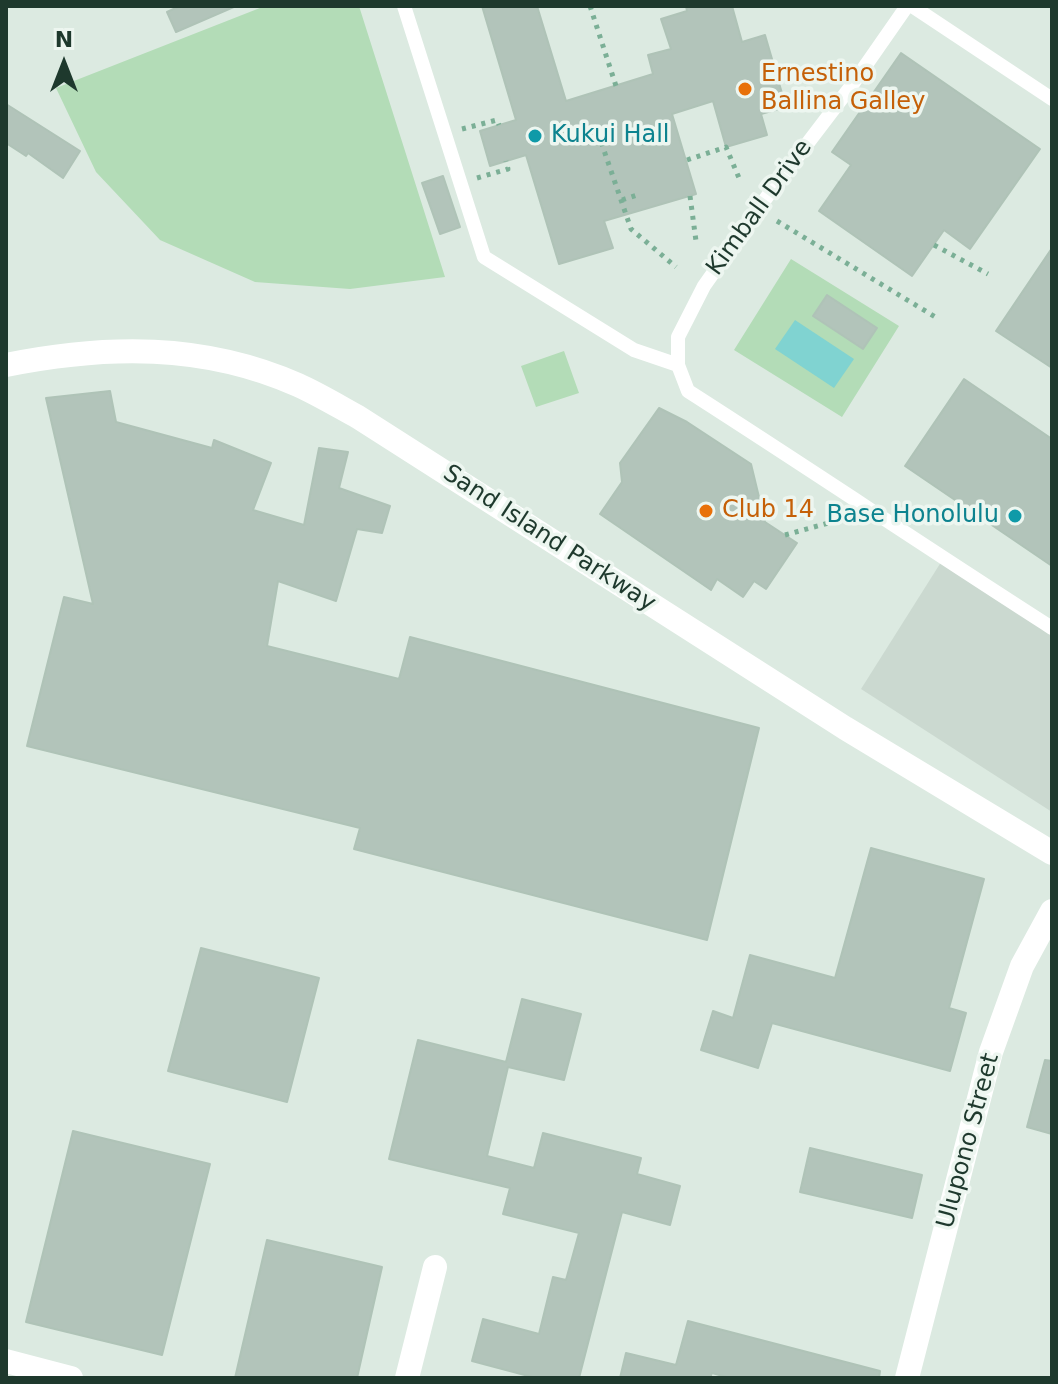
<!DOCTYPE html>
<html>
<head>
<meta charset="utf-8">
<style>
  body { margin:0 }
  #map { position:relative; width:1058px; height:1384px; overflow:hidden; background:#dceae1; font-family:"DejaVu Sans",sans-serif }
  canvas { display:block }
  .frame { position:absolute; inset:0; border:8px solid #1e392d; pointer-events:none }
  .north { position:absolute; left:24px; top:24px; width:80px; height:80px; -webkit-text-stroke:6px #edf6f0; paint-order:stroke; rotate:0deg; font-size:22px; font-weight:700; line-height:32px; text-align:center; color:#1e392d }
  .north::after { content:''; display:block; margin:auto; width:28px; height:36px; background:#1e392d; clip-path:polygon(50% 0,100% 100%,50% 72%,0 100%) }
</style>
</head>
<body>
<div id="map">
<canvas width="1058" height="1384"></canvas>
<div class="frame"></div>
<div class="north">N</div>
</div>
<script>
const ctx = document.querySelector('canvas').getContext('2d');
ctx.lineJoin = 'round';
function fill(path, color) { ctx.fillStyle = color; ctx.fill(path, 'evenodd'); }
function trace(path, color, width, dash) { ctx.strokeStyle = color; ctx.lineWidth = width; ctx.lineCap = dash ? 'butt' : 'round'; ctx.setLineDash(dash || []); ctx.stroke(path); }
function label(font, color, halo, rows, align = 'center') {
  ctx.font = font + ' "DejaVu Sans",sans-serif'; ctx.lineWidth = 7; ctx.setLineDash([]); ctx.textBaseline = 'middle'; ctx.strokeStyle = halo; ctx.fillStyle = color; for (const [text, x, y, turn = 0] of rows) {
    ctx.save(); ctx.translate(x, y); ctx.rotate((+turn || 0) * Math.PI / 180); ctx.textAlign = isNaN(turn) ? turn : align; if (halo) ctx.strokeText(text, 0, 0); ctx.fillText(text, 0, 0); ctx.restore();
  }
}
fill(new Path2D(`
  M 943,559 L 1052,628 L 1052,812 L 861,689 Z`), '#cbd9d0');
fill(new Path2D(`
  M 265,6 L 359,6 L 445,277 L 350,289 L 255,282 L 160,240 L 96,172 L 56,88 Z
  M 791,259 L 899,326 L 842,417 L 734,350 Z
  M 564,351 L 579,393 L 536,407 L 521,366 Z`), '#b3dcb7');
fill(new Path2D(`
  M 795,320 L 854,359 L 834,388 L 775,349 Z`), '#80d3d1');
const building = new Path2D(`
  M 180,6 L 236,6 L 176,32 L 167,12 Z
  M 482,6 L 537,6 L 566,101 L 653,74 L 648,55 L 671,49 L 661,19 L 687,11 L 686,6 L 732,6 L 742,42 L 765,35 L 786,107 L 761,114 L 767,135 L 726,147 L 713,101 L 672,114 L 696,194 L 604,221 L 613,248 L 559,264 L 526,155 L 490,166 L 480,131 L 516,120 Z
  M 901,53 L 1040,149 L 970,249 L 944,230 L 912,276 L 819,211 L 851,165 L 832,152 Z
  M 6,104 L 80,151 L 63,178 L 28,153 L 26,156 L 6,143 Z
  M 443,176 L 460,227 L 440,234 L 422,183 Z
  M 1052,248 L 1052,368 L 996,331 Z
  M 827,295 L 877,328 L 863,349 L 813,316 Z
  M 964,379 L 1052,439 L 1052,566 L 905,466 Z
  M 110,391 L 116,422 L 212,448 L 214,440 L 271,463 L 253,510 L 304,525 L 319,448 L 348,452 L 339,488 L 390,506 L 382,533 L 357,529 L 336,601 L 278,581 L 267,646 L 399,679 L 410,637 L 759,728 L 707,940 L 354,849 L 360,828 L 27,746 L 64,597 L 93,604 L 46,398 Z
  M 659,408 L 687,422 L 751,464 L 765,522 L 797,543 L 766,589 L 754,581 L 743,597 L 717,579 L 711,590 L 600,514 L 622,482 L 620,463 Z
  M 871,848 L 984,879 L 949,1008 L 966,1013 L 950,1071 L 772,1023 L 758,1068 L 701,1050 L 713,1011 L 733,1018 L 750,955 L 835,978 Z
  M 201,948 L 319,978 L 287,1102 L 168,1071 Z
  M 522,999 L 581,1014 L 564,1080 L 508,1067 L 487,1156 L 534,1168 L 543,1133 L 641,1158 L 637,1174 L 680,1186 L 670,1225 L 622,1212 L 579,1378 L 536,1378 L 472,1361 L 483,1319 L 539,1334 L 553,1277 L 566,1280 L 579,1233 L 503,1214 L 510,1188 L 389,1159 L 418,1040 L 506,1062 Z
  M 1045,1060 L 1052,1061 L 1052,1134 L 1027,1127 Z
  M 73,1131 L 210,1164 L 162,1355 L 26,1322 Z
  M 810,1148 L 922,1175 L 912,1218 L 800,1192 Z
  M 267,1240 L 382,1267 L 357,1378 L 235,1378 Z
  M 688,1321 L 880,1371 L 879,1378 L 730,1378 L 712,1373 L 710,1378 L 620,1378 L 626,1353 L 676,1365 Z`);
fill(building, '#b2c4ba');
trace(building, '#afc3b7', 2);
trace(new Path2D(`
  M 590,6 L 616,86
  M 462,129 L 497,120 L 499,125
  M 598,133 L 631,229 L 676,267
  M 687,160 L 726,147 L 739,178
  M 477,178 L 508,169 L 506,161
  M 690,196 L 696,241
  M 622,200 L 637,195
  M 777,221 L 937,318
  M 934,245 L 988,274
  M 785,535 L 850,517`), '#7baf96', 5, [4, 6]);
trace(new Path2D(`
  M 404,6 L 484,257 L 634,350 L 678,365
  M 907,6 L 852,85 L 769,194 L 704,286 L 678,337 L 678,365 L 688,391 C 810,469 930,550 1052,628
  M 912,6 L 1052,99`), '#fff', 14);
trace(new Path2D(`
  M 6,1361 L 71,1378
  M 407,1378 L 435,1267
  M 907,1378 L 991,1052 L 1022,966 L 1052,911`), '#fff', 24);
trace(new Path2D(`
  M 6,365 C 106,345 203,343 298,385 C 318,394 338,406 358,417 L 845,728 L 1052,853`), '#fff', 24);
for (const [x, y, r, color] of [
  [745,89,8,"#e8710a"],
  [535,136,8,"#0f9aa8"],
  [706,511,8,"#e8710a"],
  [1015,516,8,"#0f9aa8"]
]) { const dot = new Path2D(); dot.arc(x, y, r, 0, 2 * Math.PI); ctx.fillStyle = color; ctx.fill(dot); trace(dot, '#edf6f0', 3); }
label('24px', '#c56008', '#edf6f0', [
  ["Ernestino",761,75],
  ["Ballina Galley",761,103],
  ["Club 14",722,511]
], 'left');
label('24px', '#0d838f', '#edf6f0', [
  ["Kukui Hall",551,136],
  ["Base Honolulu",999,516,"right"]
], 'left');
label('24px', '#1e392d', '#edf6f0', [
  ["Kimball Drive",760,208,-54],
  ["Sand Island Parkway",549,539,33],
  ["Ulupono Street",969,1141,-75]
]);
</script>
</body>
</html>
